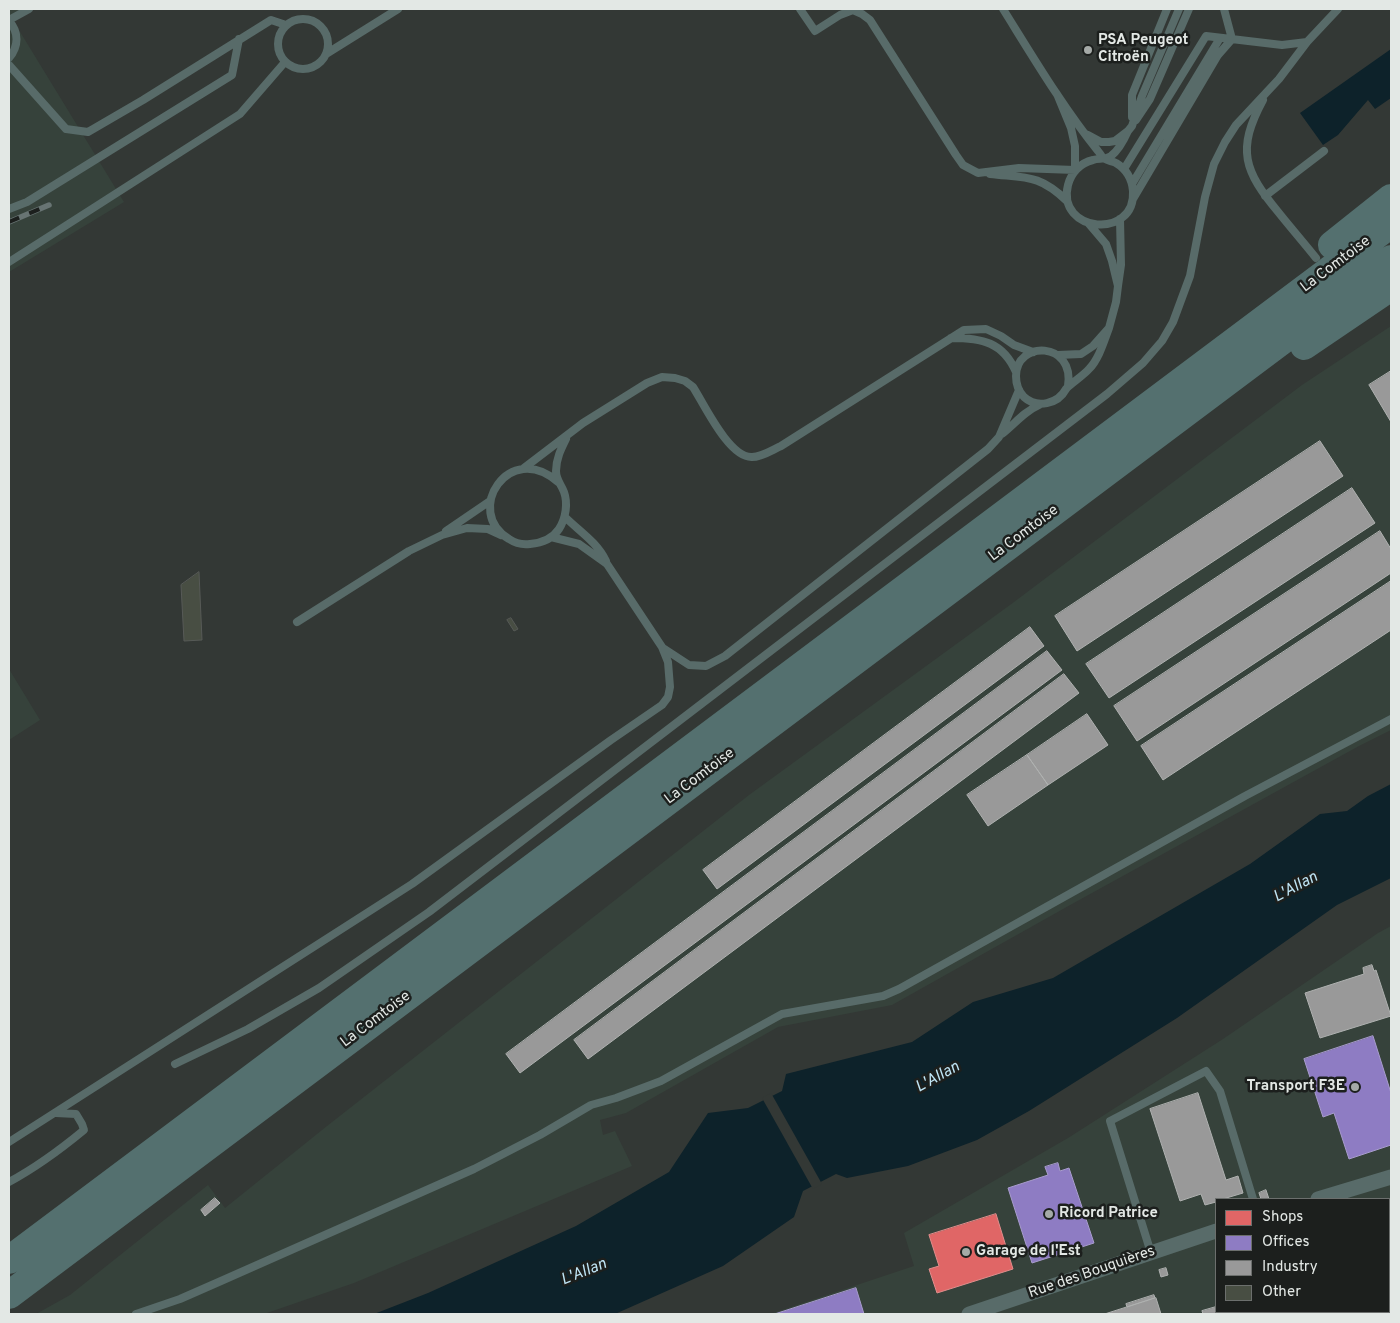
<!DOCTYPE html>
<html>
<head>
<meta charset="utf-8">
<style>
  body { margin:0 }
  #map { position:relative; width:1400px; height:1323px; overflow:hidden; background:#333835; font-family:Overpass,sans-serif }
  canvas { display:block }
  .frame { position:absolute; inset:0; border:10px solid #e3e8e5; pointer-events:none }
  .legend { position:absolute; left:1215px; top:1198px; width:175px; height:115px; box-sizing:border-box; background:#1c1f1d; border:1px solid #6c6f6d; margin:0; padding:6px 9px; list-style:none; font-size:15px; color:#e3e8e5 }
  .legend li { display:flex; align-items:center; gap:10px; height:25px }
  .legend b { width:25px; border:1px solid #6c6f6d }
</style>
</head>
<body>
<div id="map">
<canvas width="1400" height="1323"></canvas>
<div class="frame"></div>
<ul class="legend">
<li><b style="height:14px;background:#e06666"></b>Shops</li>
<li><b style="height:14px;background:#8e7cc3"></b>Offices</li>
<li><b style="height:14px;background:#999"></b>Industry</li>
<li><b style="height:14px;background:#484e43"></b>Other</li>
</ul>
</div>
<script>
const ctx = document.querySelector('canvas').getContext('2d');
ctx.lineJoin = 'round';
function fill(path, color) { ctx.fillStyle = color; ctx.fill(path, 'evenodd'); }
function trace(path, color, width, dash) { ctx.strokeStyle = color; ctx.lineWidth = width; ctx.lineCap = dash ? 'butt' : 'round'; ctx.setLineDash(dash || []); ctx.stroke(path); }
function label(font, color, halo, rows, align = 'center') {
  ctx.font = font + ' Overpass,sans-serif'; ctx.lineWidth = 5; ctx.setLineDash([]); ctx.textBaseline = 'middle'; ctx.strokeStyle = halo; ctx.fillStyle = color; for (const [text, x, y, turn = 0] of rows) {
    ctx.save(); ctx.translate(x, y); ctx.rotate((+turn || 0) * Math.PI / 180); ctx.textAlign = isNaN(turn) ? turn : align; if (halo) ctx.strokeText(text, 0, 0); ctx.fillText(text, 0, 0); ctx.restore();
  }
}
fill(new Path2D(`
  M 9,9 L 24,9 L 11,17 L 124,202 L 9,272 Z
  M 1391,326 L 1391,730 L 1359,746 L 1072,904 L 892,1005 L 778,1027 L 626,1113 L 600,1120 L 603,1135 L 615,1131 L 632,1166 L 354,1283 L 264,1314 L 36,1314 L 70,1295 L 208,1185 L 225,1208 L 327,1126 L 749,795 L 1014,602 L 1302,385 Z
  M 9,669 L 40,720 L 9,740 Z
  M 1391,926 L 1391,1314 L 770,1314 L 914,1266 L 904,1233 L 1068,1138 L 1223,1039 L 1378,933 ZM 1216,1199 L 1389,1199 L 1389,1312 L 1216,1312 Z`), '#36423b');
fill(new Path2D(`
  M 1391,49 L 1391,98 L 1375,109 L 1368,100 L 1338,135 L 1323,145 L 1300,113 Z
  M 1391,784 L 1391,878 L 1337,905 L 1177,1018 L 1029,1111 L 977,1140 L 908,1166 L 847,1178 L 836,1174 L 803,1191 L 794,1217 L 723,1266 L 615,1314 L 374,1314 L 428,1293 L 576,1226 L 669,1172 L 708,1113 L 748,1108 L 782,1091 L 786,1074 L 912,1042 L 973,1002 L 1053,978 L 1250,864 L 1320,814 L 1347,811 L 1368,796 Z`), '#0d222a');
fill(new Path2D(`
  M 771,1093 L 822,1184 L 813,1189 L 762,1098 Z`), '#333835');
const shops = new Path2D(`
  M 996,1214 L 1013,1269 L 937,1293 L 929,1269 L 939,1266 L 929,1235 Z`);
fill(shops, '#e06666');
trace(shops, '#e18d8c', 1);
const offices = new Path2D(`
  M 1373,1036 L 1391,1093 L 1391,1145 L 1349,1159 L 1334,1113 L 1323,1117 L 1304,1059 Z
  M 1058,1163 L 1060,1171 L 1069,1168 L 1094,1243 L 1032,1263 L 1008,1188 L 1048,1175 L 1045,1167 Z
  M 856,1288 L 864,1314 L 775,1314 Z`);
fill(offices, '#8e7cc3');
trace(offices, '#a89ccd', 1);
const industry = new Path2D(`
  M 1391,371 L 1391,422 L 1369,385 Z
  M 1320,441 L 1343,476 L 1077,651 L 1055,616 Z
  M 1352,488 L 1375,523 L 1109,698 L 1086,664 Z
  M 1380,531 L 1391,549 L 1391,573 L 1137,741 L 1114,706 Z
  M 1391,581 L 1391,630 L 1163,780 L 1141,746 Z
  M 1030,627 L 1044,646 L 717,889 L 703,870 Z
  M 1047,651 L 1062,670 L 520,1073 L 506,1054 Z
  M 1064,674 L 1079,693 L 588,1059 L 574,1040 Z
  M 1087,714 L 1108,745 L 1048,785 L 1027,755 Z
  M 1027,755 L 1048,785 L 988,826 L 967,795 Z
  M 1372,965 L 1374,971 L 1376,970 L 1391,1016 L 1320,1038 L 1305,993 L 1364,974 L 1363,968 Z
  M 1198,1093 L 1226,1180 L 1238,1176 L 1243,1193 L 1223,1199 L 1216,1199 L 1216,1202 L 1205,1205 L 1201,1194 L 1180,1201 L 1150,1109 Z
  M 1266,1190 L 1269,1199 L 1261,1199 L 1259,1193 Z
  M 215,1198 L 220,1203 L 205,1216 L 201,1210 Z
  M 1389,1241 L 1391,1249 L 1391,1314 L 1389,1311 Z
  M 1166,1268 L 1168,1275 L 1161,1277 L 1159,1270 Z
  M 1154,1295 L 1155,1298 L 1127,1307 L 1126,1304 Z
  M 1156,1298 L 1161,1314 L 1105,1314 Z
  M 1216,1307 L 1216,1312 L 1386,1312 L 1378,1314 L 1203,1314 L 1202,1311 Z`);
fill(industry, '#999');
trace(industry, '#afb1b0', 1);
const building = new Path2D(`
  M 199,572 L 202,640 L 184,641 L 181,585 Z
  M 511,618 L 518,629 L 514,631 L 507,620 Z`);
fill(building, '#484e43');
trace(building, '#575a57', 1);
trace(new Path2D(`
  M 800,9 L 815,31 L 840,15 L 853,10 L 862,14 L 870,20 L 956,155 L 963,165 L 978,173 L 1019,168 L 1075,170 L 1075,146 L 1071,128 L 1057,94
  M 1003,9 C 1033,57 1062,106 1098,151 C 1100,153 1102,158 1105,159 C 1108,161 1112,161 1116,163 C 1126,169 1132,179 1133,191 C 1136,240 1056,233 1068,185 C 1071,173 1080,163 1093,160 C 1099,158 1105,160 1111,156 C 1119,150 1124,140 1128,131
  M 1224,9 L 1232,39
  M278 44a25 25 0 1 1 50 0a25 25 0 1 1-50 0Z
  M 9,20 L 29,9
  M 9,21 C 19,32 19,46 9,58
  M 326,54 L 398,9
  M 9,65 L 66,129 L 88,132 L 143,100 L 271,20 L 286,25
  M 1263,100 C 1236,150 1244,171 1279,213 C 1291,228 1304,243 1316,258
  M 1132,117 L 1132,95 L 1167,9
  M 1136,120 L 1150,99 L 1189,9
  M 1088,135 L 1101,142 L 1109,142 L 1115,141 L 1128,131 L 1132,126 L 1142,96 L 1179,9
  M 1124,169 L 1206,36 L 1282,45 L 1307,42 L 1338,9
  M 990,174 C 1026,178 1039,174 1067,201
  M 1132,184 L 1220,38
  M 1265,196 L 1324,151
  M 1133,199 L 1218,55 L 1232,39
  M 9,209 L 27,202 L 232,75 L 239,39
  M 1089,224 L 1106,244 L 1112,261 L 1118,286 L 1121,265 L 1120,219
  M 9,262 L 240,114 L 285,62
  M 951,338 C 982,338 1003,342 1016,372
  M 1058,355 L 1081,354 L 1093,346 L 1109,328 L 1116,302 L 1118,286
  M 1068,386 C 1075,341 1016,340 1016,376 C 1016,384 1018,391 1024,397 C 1037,409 1058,404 1066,389 C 1069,385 1084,375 1089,369 C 1099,359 1104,341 1109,328
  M 1002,434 C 1017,422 1022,413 1041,404
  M 524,468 L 583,423 L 647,383 L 662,377 L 675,378 L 685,381 L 693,387 C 704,404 729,458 752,457 C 762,457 772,450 781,446 L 964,330 L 986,329 L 1001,336 L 1014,345 L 1033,352
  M 558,482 C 509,439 463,512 509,539 C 515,543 523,545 530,544 C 542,543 553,538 559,529 C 566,518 568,503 564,492 C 561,484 556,480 556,471 C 556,459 561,449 566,439
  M 565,517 C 579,531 597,542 606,561
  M 446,531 L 490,501
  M 297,622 L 409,551 L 442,535 L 467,528 L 488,529 L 501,535
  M 663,648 L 689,665 L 706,666 L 725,656 L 988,449 L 999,437 L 1019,390
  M 175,1064 L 248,1029 L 319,988 L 429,912 L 1107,394 L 1143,363 L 1162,341 L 1173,322 L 1190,276 L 1205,197 L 1214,164 L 1225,142 L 1236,125 L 1279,79 L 1307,42
  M 9,1142 L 412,884 L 611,740 L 662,705 L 668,697 L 670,687 L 668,662 L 662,647 L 607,564 L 579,544 L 551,537
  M 9,1182 C 35,1168 61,1149 84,1130 L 82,1124 L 76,1114 L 56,1113
  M 1151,1253 L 1110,1121 L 1206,1071 L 1220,1091 L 1253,1199
  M 136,1314 L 180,1299 L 221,1281 L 474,1169 L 540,1135 L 591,1105 L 616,1098 L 661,1081 L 782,1014 L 883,996 L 899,989 L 1245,796 L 1391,719`), '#586b69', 8);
trace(new Path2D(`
  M 1318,1199 L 1391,1177
  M 969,1314 L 1216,1231`), '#586b69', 15);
trace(new Path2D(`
  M 1332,245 L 1391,198
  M 1304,346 L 1391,287
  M 9,1260 L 1391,224
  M 9,1295 L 1391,259`), '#54706f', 28);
const rail = new Path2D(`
  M 9,222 L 49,205`);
trace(rail, '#687473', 5.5);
trace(rail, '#1c1f1d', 4, [11]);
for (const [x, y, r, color] of [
  [1088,50,5,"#a5aaa7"],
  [1355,1087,5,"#a5aaa7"],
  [1049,1214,5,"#a5aaa7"],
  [966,1252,5,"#a5aaa7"]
]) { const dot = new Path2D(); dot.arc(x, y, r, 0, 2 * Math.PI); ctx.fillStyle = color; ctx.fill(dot); trace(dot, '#1c1f1d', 2); }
label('bold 15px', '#e3e8e5', '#1c1f1d', [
  ["PSA Peugeot",1098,41],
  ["Citroën",1098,58],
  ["Transport F3E",1345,1087,"right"],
  ["Ricord Patrice",1059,1214],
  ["Garage de l'Est",976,1252]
], 'left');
label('15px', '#e3e8e5', '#1c1f1d', [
  ["La Comtoise",1336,265,-37],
  ["La Comtoise",1024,534,-37],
  ["La Comtoise",700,777,-37],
  ["La Comtoise",376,1020,-37],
  ["Rue des Bouquières",1092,1273,-19]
]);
label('italic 16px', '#c0e6f6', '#1c1f1d', [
  ["L'Allan",1296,888,-28],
  ["L'Allan",938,1078,-29],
  ["L'Allan",584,1273,-22]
]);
</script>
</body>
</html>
